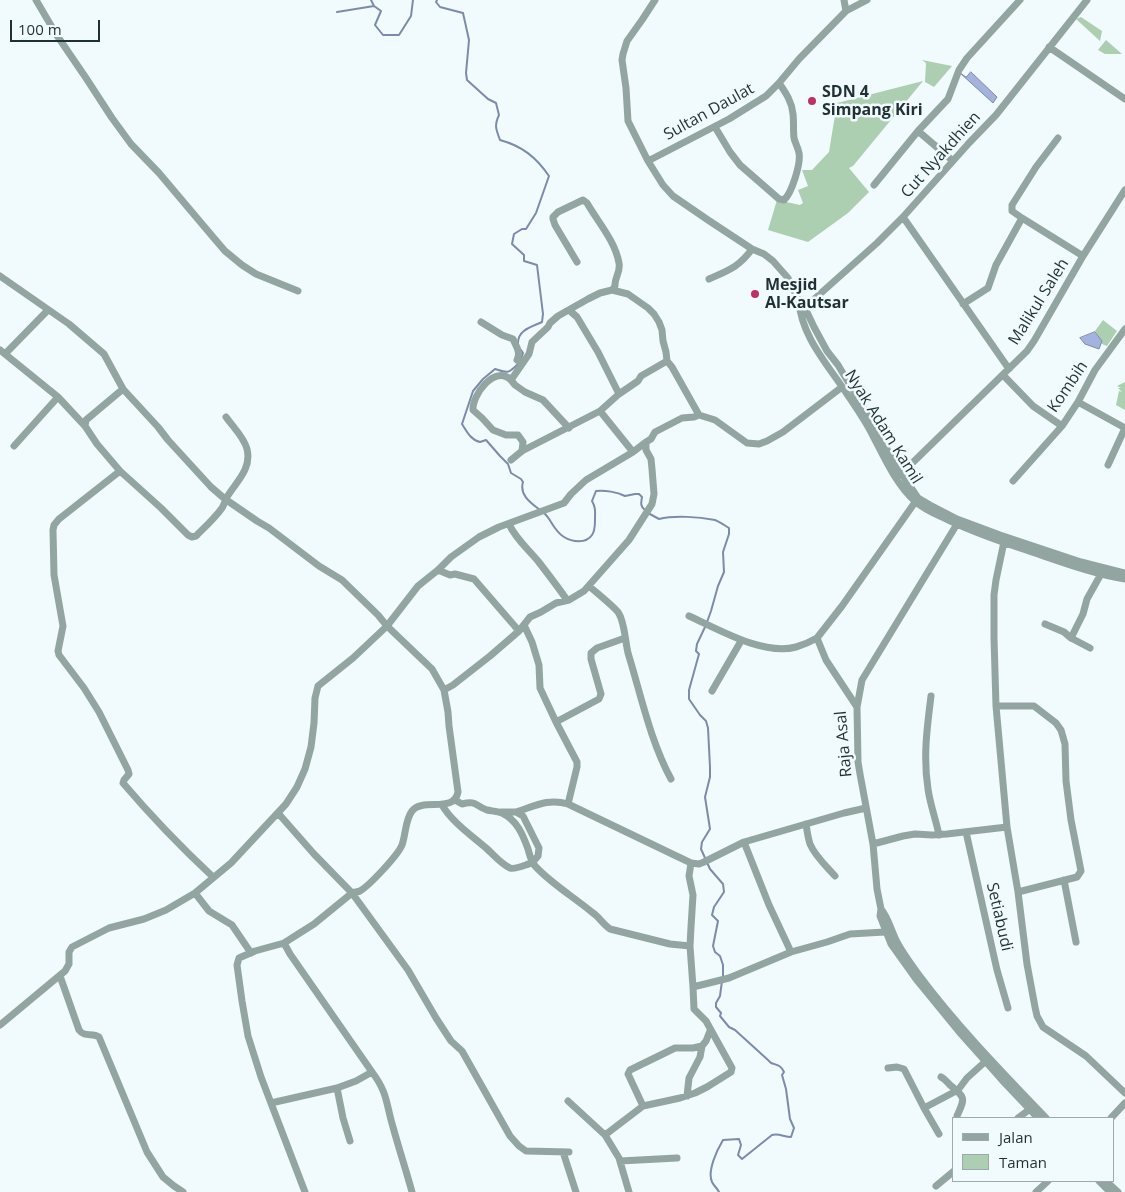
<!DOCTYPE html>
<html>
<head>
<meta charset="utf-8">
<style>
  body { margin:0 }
  #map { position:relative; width:1125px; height:1192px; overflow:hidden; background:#f1fafc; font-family:"Open Sans",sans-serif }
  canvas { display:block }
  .legend { position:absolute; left:952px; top:1117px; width:162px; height:65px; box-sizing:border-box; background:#f1fafc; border:1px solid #9daaac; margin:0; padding:6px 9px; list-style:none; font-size:15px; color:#1f3134 }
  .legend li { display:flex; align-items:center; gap:10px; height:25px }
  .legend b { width:25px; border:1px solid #9daaac }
  .scale { position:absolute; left:10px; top:20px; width:90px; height:22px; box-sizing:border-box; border:2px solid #1f3134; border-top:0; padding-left:6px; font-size:15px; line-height:18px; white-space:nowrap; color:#1f3134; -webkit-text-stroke:4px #f1fafc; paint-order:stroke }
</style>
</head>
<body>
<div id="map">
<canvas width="1125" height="1192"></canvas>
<ul class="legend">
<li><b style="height:6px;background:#93a5a1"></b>Jalan</li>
<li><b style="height:14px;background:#abcfb0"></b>Taman</li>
</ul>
<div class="scale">100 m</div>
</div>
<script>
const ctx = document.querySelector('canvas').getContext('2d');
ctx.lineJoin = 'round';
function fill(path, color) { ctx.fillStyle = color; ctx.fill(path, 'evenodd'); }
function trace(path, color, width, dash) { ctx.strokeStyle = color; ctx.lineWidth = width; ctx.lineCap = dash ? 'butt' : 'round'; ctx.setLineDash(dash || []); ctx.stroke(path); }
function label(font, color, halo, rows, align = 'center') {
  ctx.font = font + ' "Open Sans",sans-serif'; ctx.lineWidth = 5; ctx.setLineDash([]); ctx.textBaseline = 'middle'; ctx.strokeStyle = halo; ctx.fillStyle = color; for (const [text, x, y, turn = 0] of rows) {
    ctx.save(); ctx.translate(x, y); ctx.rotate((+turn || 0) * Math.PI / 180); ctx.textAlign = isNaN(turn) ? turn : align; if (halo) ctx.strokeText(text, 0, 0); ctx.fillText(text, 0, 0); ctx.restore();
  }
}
fill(new Path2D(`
  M 1081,17 L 1102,31 L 1100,41 L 1076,19 Z
  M 1106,40 L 1122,54 L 1105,54 L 1098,50 Z
  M 922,60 L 952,66 L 934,87 L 925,82 L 926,63 Z
  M 923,81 L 853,166 L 849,168 L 869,192 L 848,213 L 808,242 L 768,230 L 777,200 L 800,205 L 803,203 L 798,190 L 808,186 L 802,170 L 812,170 L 829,152 L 837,103 Z
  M 1103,320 L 1117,331 L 1107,346 L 1102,344 L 1095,331 Z
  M 1125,382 L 1125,410 L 1116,405 L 1119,391 L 1122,392 L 1118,388 L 1121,388 L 1117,386 Z`), '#abcfb0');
const water = new Path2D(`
  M 971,72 L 997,97 L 993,103 L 960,73 L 966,77 Z
  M 1095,332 L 1102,341 L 1099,349 L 1085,344 L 1080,338 Z`);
fill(water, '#a4b2df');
trace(water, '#7c8bac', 1);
trace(new Path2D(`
  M 371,0 L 374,6
  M 437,0 L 436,2 L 440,7 L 463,13 L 469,40 L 466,73 L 467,80 L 488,99 L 496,103 L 499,115 C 494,126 496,129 500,140 C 522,146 536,157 549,176 L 536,213 L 526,229 L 522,229 L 514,234 L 512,244 L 524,255 L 524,261 L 537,265 L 543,314 L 542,322 C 531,327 518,330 518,343
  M 337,12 L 374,6 L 381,11 L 375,25 L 383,35 L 399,35 L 411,16 L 413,0
  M 521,359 L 523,353 L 521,350
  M 518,364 C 508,374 508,373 495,369 L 483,379 L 473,391 L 462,424 C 467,432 471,440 480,442 L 486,440 L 500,456 L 508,464 L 511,473 L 521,479 L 523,482 C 519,495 531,503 540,510
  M 544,513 C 552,520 553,530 564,537 C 572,542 586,544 592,535 C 595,531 595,525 595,520 C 595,512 596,508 592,501 L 596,491 C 605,490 617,492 625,496 L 635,494 L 639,494 L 642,497 C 641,503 640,506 645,510
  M 648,513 L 659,519 C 675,515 699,517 715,520 C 720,522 724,525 729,528 L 729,534 L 723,552 L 724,572 L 718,586 L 711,611 L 707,622
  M 705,627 L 697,644 L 696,651 L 699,654 L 689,690 L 689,699 L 700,715 L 706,721 L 708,728 L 710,767 L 710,777 L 705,797 L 710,829 L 702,842 L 701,849 L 710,869 L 723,884 L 724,892 L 714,907 L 712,915 L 718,921 L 713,946 L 715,952 L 720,956 L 723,965 L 723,977
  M 719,1192 C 717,1188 714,1186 712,1182 C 707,1171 717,1150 723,1140 L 739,1139 L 741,1145 L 738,1155 L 742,1159 L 772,1135 C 779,1133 784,1137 791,1137 L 794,1128 L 790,1119 L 786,1089 L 782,1075 L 784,1072 C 781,1065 777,1065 771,1063 L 768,1060 L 735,1030 L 729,1027 L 720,1016 L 721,1013 L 716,1007 L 716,1003 L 720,996 L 722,981`), '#7c8bac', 2);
trace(new Path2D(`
  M 36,0 L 56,34 L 86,78 L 112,118 L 131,144 L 159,173 L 213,237 L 225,251 L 242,265 L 256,274 L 298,291
  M 655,0 L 642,20 L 627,41 L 623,54 L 622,60 L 626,88 L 628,121 L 648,161 L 663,185 L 673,196 L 708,220 L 752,249 L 764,254 L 773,261 L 788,278 L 799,301 L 805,308 L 814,327 L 827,351 L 838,365 L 871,420 L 895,464 L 918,498 L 930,505 L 957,519 L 1000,535 L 1081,562 L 1125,573
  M 844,0 L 846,11
  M 1049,47 L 1125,99
  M 715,127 L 730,152 L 740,165 L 779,199 L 784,200 C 792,193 801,163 799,153 C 798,147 795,143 794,138 C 793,130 794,122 793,114 C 792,102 786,93 779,83
  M 918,131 L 953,161
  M 648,161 L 729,119 L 766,96 L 779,83 L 799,59 L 846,11 L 867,0
  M 874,185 L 918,131 L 948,99 L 959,70 L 967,58 L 1020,0
  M 903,217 L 1009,369
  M 1022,218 L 1012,211 L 1012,205 L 1036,167 L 1058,138
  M 577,262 L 555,225 L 553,219 L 553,217 L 558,212 L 583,200 L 587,203 C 598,222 615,241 619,263 C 621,272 614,278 615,286 L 612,290
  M 0,276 L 69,324 L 104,354 L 123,389 L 158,427 L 168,440 L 211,487 L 225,499 L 257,521 L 269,528 L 319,566 L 342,580 L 378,615 L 387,626 L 353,658 L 318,686 L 315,698 L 314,723 L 311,747 L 305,769 L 297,787 L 286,804 L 231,863 L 195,893 L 166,910 L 144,919 L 109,928 L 72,947 L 69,952 L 69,964 L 65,971 L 0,1025
  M 709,279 C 729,270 739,267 752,249
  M 799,301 C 801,336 828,365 847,394 C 855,406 864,419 871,432 C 883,455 896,485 916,502 C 924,509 933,513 942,517 C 967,530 993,539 1020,548 C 1054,559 1089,573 1125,579
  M 963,304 L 988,288 L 996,265 L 1022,218 L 1083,256
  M 569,310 L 577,317 L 598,352 L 619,394
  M 802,310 L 877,243 L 903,217 L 969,143 L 996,115 L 1087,0
  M 481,322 L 502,335 L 513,339 C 516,346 521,352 517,360 L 523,363
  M 0,350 L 58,397 L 85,426 L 97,444 L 120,471 L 161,508 L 188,535 L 192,537 L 196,536 C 205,527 215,518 222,508 C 224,505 225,501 227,497 C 236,482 252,469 247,449 C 244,437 233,427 226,417
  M 5,354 L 48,310
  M 1003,375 L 1033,406 L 1062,426 L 1078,402 L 1095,370 L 1125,329
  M 511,380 C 495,364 472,395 473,410 L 482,418 L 493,430 L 506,435 L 518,435 L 523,442 L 522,451
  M 1078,402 L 1125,428
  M 600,411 L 633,452
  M 85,426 L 86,420 L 123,389
  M 569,428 L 543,400 L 525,392 L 515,385 L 511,380 L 529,354 L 532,342 L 548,327 L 550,323 L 558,316 L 588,299 L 600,293 L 612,290 L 628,294 L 648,308 L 654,314 L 659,322 L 662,330 L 663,341 L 666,352 L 667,361 L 672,367 L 699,415
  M 14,446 L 58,397
  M 511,460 L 522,451 L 600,411 L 619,394 L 638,381 L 641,376 L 667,361
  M 1108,465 L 1125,428
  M 120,471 L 59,519 L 54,525 L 53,530 L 54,575 L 63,626 L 58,651 L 59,655 L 84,688 L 99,712 L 128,770 L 129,774 L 124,780 L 123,783 C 151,816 182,848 213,877
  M 899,476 L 1027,351 L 1034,341 L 1083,256 L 1125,190
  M 1013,481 L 1062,426
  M 918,498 L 842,606 L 817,638 L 826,660 L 857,707 L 858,762 L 860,774 L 873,844 L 877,889 L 881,909 L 880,916 L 891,944 L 916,979 L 961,1034 L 1002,1080 L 1038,1118
  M 509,524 C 515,538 528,549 538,561 C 548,574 558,587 567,600
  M 1005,537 L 996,580 L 994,595 L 994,638 L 996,706 L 1007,827 L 1018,892 L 1027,964 L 1035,1007 L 1037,1016 L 1043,1027 L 1086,1056 L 1125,1093
  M 438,570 L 450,575 L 455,574 L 474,579 L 519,631
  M 589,586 C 598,594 611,604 618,612 C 625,622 625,641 628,653 C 641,695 650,740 671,779
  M 689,616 C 718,629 763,656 796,647 C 803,645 810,642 817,638
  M 1045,624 L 1064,632 L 1071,638 L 1090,648
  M 524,625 L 532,642 L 539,665 L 540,688 L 556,722 L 577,762 L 577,767 L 568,804
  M 1071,638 L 1083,614 L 1087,599 L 1101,574
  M 444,690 L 432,669 L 387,626 L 418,586 L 438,570 L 451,557 L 479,537 L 499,527 L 564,503 L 571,494 L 586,480 L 633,452 L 646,442
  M 712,691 L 741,641
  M 931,696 C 927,728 923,757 928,789 C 930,804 936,820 939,835
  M 996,706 L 1034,706 L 1056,723 L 1061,730 L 1065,744 L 1066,781 L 1071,820 L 1081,871 L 1077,877 L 1018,892
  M 857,707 L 862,680 L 957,524
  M 556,722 L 599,699 L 601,694 L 591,659 L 591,653 L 597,648 L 625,638
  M 455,800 L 462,804 C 477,800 475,806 487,810 C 491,811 497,811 502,813 C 517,820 523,835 528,849 C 530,856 531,862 536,867 C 553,885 574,897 593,913 C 599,917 603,924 610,929 L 670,944 L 690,946
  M 442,805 C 452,822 471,835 486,848 C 493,854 501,864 510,868 C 515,870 527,864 532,863 L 538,856 L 539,848 L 523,816 L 516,812 L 501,812
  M 866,808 L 844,813 L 744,842 L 704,862 L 699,864 L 691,863 L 689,876 L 693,895 L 691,927 L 690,946 L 693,987 L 729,978 L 791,952 L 827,942 L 850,934 L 885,932
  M 516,812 C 535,806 548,798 568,804 L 691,863
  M 278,813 L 314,854 L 352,893 L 408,970 L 436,1018 L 451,1041 L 462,1051 L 510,1136 L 519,1146 L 526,1151 L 569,1152
  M 806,824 C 807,831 808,838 810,844 C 815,856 826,866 835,876
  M 966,832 L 997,970 L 1008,1008
  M 744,842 L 769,905 L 791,952
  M 873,844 L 903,836 L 915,834 L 932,835 L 947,834 L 1007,827
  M 1064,880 L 1076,942
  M 195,893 L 209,911 L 232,925 L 251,953
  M 881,909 C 888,917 891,930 896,940 C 902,952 911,964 919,975 C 957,1026 1002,1072 1046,1118
  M 60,976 L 79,1030 C 85,1038 92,1032 99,1037 L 147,1152 L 163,1177 L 174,1186 L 183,1192
  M 888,1068 L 897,1067 L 904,1069 L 924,1108 L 958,1090 L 967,1078 L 987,1060
  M 372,1072 C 388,1093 386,1104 393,1127 C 399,1149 406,1170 412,1192
  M 941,1077 C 945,1079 947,1082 950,1085 C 966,1098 965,1098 957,1116 L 957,1118
  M 337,1088 L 343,1118 L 350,1141
  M 687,1096 L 689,1078 L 700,1057 L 702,1046
  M 568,1101 L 605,1135 L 643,1106 L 680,1098 L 695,1093 L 707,1087 L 731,1072 L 732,1068 L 706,1021 L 694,1009 L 693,987
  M 271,1103 L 337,1088 L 356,1081 L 372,1072 L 290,954 L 284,943
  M 643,1106 L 629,1076 L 628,1074 L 630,1070 L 675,1048 L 693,1048 L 702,1046 L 706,1041 L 710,1031
  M 924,1108 L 939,1134
  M 1018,1118 L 1030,1109
  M 1111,1118 L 1125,1103
  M 605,1135 L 619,1158 L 629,1192
  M 563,1152 L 576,1192
  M 620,1161 L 677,1158
  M 1099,1181 L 1110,1192
  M 1106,1181 L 1118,1192
  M 936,1186 L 954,1171
  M 305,1192 L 261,1077 L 248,1036 L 242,1001 L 237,965 L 239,958 L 255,951 L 284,943 L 314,924 L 352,893 C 354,892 358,892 360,891 C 370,885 398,855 402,845 C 406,834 405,820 412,811 C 423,797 454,814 458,792 L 449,726 L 448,712 L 444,690 L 453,685 L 490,656 L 519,631 L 530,617 L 541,612 L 556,603 L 569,600 L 584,591 L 629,540 L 652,504 L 654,494 L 652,469 L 651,459 L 646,450 L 646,442 L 651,439 L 655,432 L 682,418 L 694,417 L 699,415 L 715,420 L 747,443 L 759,444 L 767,441 L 783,432 L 842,387
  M 1036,1192 L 1048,1181`), '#93a5a1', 7);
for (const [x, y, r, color] of [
  [812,101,5,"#be3165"],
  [755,294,5,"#be3165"]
]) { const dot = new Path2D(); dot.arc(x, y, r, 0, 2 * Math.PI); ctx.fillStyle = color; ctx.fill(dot); trace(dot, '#f1fafc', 2); }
label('bold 16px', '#1f3134', '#f1fafc', [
  ["SDN 4",822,92],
  ["Simpang Kiri",822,110],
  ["Mesjid",765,285],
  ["Al-Kautsar",765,303]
], 'left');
label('16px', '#1f3134', '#f1fafc', [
  ["Sultan Daulat",709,112,-29],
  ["Cut Nyakdhien",941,155,-48],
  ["Malikul Saleh",1039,302,-58],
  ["Kombih",1068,387,-56],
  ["Nyak Adam Kamil",883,427,58],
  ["Raja Asal",844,744,-95],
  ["Setiabudi",999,917,77]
]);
</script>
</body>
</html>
